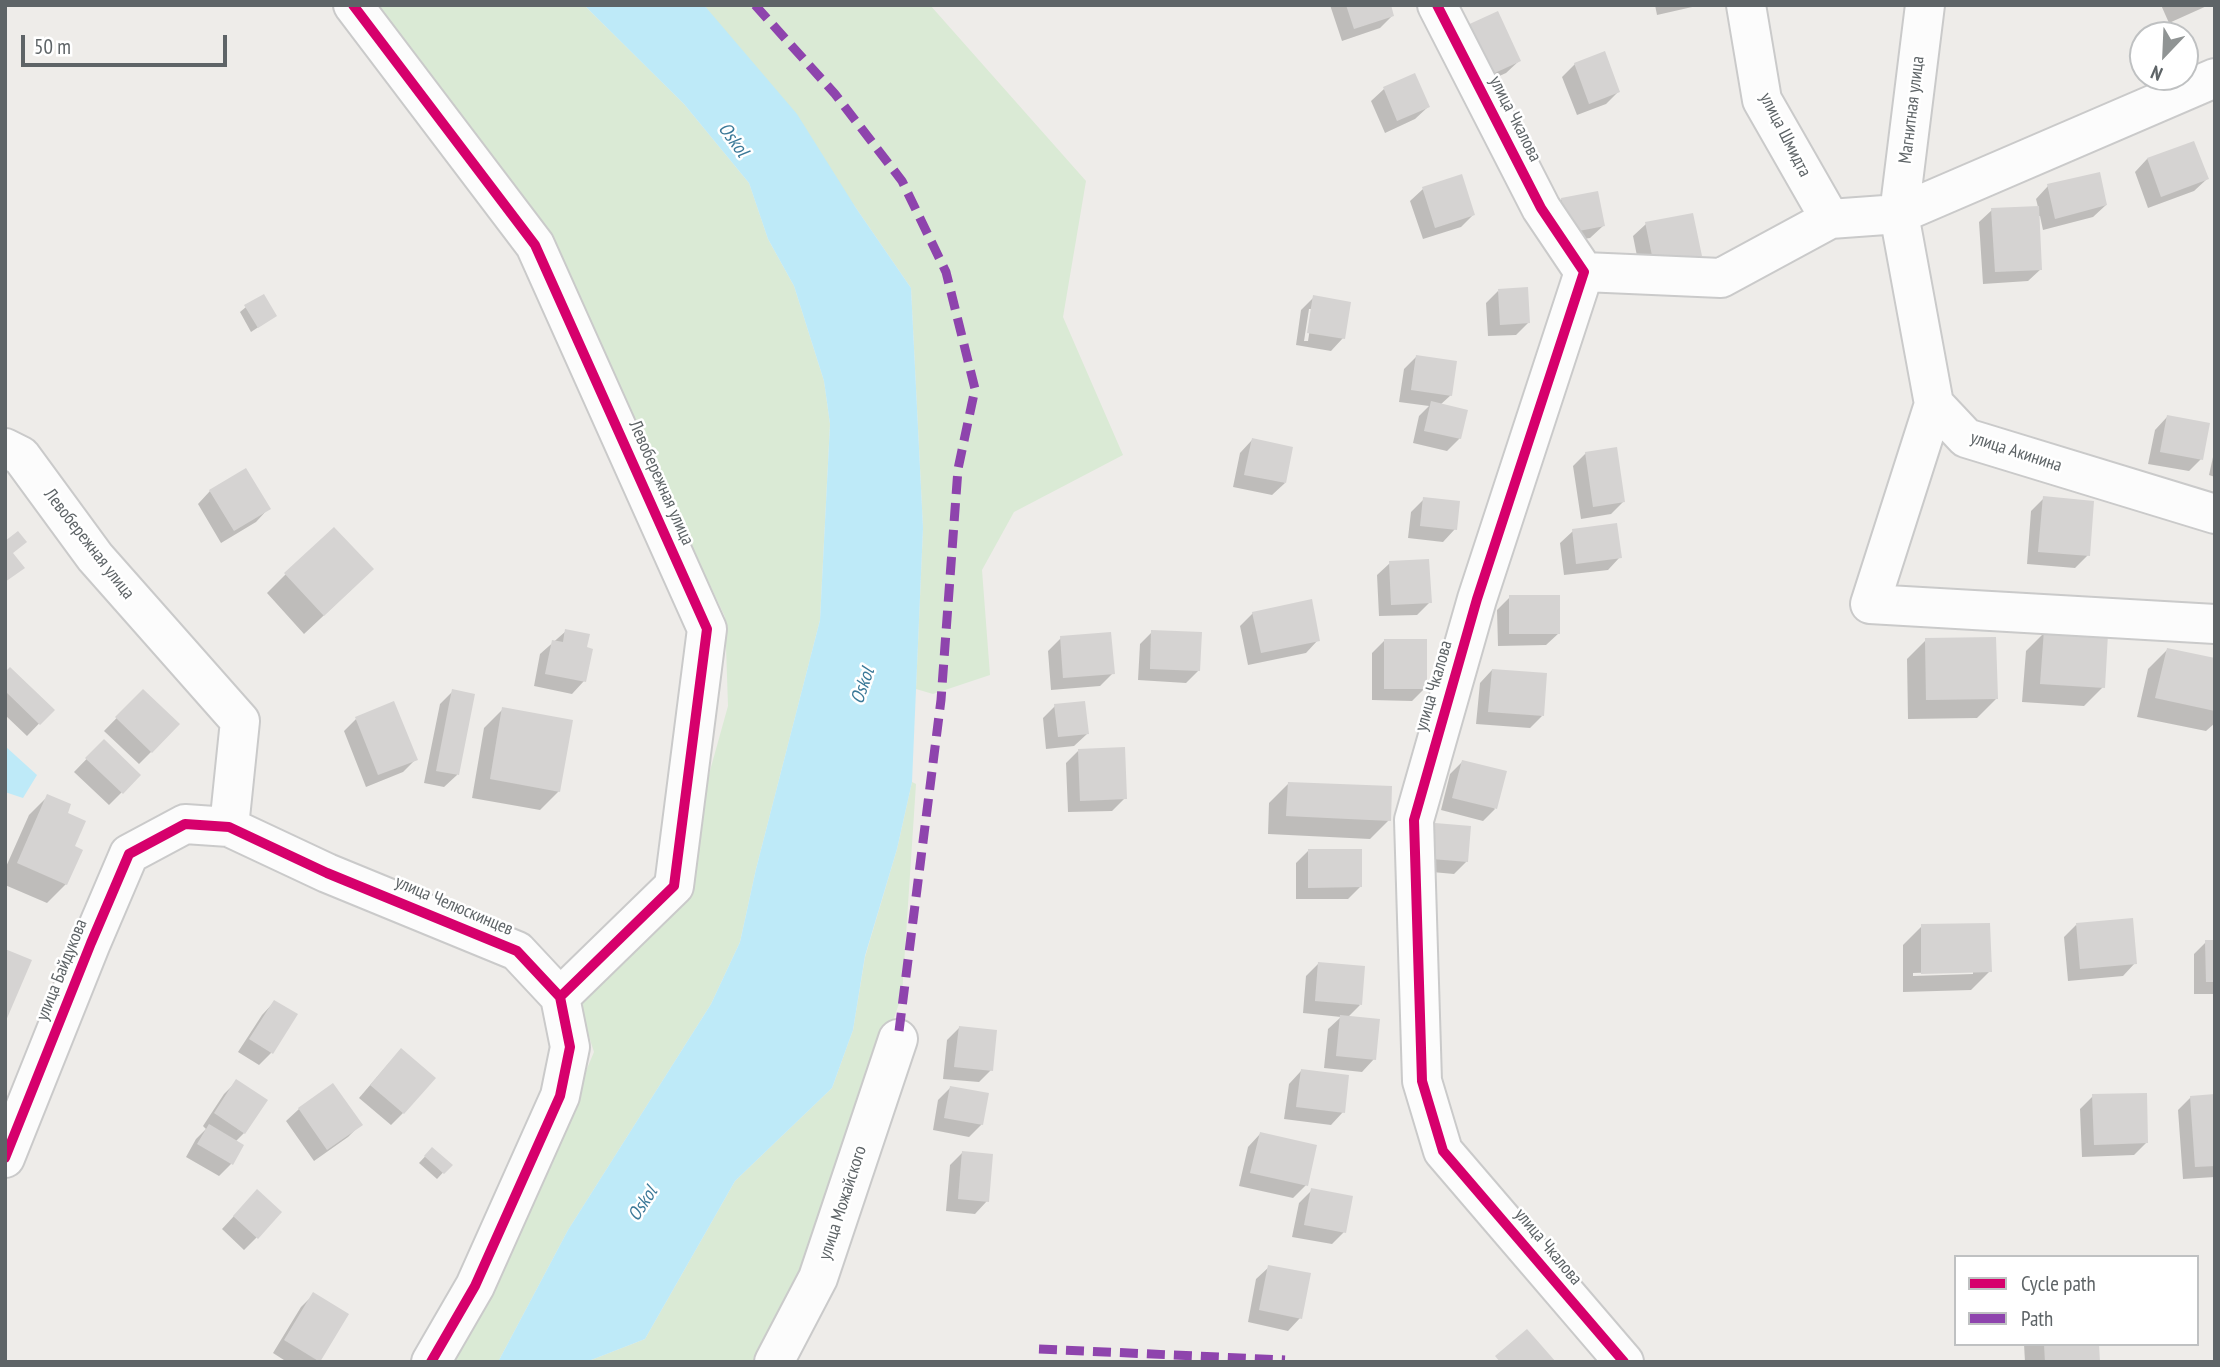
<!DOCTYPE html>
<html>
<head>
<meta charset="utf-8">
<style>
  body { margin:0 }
  #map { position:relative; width:2220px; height:1367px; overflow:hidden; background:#eeece9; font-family:"PT Sans Narrow",sans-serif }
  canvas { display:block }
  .frame { position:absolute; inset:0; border:7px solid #5e6467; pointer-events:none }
  .legend { position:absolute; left:1954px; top:1255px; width:245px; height:91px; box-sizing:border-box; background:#fff; border:2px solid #bfc1c2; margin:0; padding:9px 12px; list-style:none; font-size:21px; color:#5e6467 }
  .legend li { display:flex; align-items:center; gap:14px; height:35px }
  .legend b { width:35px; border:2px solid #bfc1c2 }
  .north { position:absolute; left:2129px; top:21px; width:70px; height:70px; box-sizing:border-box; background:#fff; border:2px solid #bfc1c2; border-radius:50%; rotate:203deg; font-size:19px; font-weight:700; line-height:28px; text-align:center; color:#5e6467 }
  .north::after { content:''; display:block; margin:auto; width:24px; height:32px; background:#909494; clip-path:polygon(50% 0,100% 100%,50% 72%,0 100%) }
  .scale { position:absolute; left:21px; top:35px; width:206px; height:32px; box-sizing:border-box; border:4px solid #5e6467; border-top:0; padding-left:9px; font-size:21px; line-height:24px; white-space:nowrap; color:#5e6467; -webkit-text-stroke:5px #fff; paint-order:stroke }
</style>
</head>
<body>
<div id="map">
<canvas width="2220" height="1367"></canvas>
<div class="frame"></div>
<ul class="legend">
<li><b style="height:9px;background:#d6006c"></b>Cycle path</li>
<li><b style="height:9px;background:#8e44ad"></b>Path</li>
</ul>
<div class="north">N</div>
<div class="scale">50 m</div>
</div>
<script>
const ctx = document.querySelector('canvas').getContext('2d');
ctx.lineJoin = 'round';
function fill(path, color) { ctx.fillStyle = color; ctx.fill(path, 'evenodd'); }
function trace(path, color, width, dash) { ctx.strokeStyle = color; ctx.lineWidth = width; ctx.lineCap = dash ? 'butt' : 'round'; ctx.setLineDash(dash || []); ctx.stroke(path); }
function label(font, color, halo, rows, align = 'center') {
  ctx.font = font + ' "PT Sans Narrow",sans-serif'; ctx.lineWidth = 5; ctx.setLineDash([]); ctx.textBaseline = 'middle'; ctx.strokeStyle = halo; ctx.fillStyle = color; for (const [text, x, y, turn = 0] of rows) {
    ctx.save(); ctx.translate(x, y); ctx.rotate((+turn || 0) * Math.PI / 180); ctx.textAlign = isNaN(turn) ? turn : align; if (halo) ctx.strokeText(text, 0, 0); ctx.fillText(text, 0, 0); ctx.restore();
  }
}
fill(new Path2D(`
  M 366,5 L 584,5 L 684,104 L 749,183 L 768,239 L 794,286 L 824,381 L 830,424 L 820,620 L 756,869 L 740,942 L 711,1004 L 568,1230 L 498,1362 L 448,1362 L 495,1285 L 594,1052 L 575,993 L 676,893 L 728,706 L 725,617 L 549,243 Z
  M 704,5 L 930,5 L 1086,181 L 1063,317 L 1123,455 L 1014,512 L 982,570 L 990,675 L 933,694 L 916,689 L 923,528 L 911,288 L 856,208 Z
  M 912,782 L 916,784 L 902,995 L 869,1090 L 765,1362 L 586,1362 L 645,1339 L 735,1181 L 832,1088 L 853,1030 L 865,957 L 897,849 Z`), '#daead5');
fill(new Path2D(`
  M 584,5 L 704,5 L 797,114 L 856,208 L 911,288 L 923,528 L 912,782 L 897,849 L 865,956 L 853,1030 L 832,1088 L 735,1181 L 645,1339 L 586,1362 L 498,1362 L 568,1230 L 711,1004 L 740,942 L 756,869 L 820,620 L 830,424 L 824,381 L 794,286 L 768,239 L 749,183 L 684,104 Z
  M 5,746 L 37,775 L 23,798 L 5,792 Z`), '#beeaf8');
fill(new Path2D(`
  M 1330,5 L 1389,5 L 1392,16 L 1380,28 L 1342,41 Z
  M 1655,5 L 1701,5 L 1657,15 Z
  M 2161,5 L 2209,5 L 2169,23 Z
  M 1452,41 L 1519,61 L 1506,73 L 1473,88 Z
  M 1575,64 L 1618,92 L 1606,104 L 1577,115 L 1562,77 Z
  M 1384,89 L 1428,107 L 1415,119 L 1385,133 L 1371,101 Z
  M 2193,143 L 2207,179 L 2194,191 L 2148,208 L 2135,172 L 2147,159 Z
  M 2048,186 L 2106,205 L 2093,217 L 2043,230 L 2040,216 L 2037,216 L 2041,269 L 2028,281 L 1983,284 L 1979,222 L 1992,210 L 2038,207 L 2036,199 Z
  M 1423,189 L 1473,215 L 1461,227 L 1423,239 L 1410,201 Z
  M 1562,199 L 1603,226 L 1590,238 L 1555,244 L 1549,212 Z
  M 1646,224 L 1700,255 L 1687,267 L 1641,276 L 1633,236 Z
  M 1498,291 L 1529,322 L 1516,335 L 1488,336 L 1486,303 Z
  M 1314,297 L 1343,338 L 1331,351 L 1296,345 L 1301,310 ZM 1309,309 L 1313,309 L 1308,341 L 1304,341 Z
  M 246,307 L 275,316 L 251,332 L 240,312 Z
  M 1416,357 L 1451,395 L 1440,405 L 1460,438 L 1447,451 L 1413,443 L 1419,416 L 1429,406 L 1399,402 L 1404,369 Z
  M 2167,417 L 2201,459 L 2189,471 L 2148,464 L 2155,430 Z
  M 1252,440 L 1285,483 L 1272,495 L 1233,487 L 1240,453 Z
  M 2215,448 L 2215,477 L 2209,475 Z
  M 1586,453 L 1624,501 L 1611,514 L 1581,519 L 1573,466 Z
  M 210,491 L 268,509 L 256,522 L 221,543 L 198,504 Z
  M 2044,498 L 2088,555 L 2075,568 L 2027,564 L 2031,511 Z
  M 1424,499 L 1455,529 L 1443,542 L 1408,538 L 1411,512 Z
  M 1573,531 L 1620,557 L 1608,570 L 1564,575 L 1560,543 Z
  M 1390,563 L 1430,602 L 1417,615 L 1379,616 L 1377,575 Z
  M 286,574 L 353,588 L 304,634 L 267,593 Z
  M 1510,597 L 1559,633 L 1546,645 L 1498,646 L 1497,610 Z
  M 1253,613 L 1318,640 L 1306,653 L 1248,665 L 1240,626 Z
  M 566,631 L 585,649 L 584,681 L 572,694 L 534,686 L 540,654 Z
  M 1152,632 L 1199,670 L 1186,683 L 1138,680 L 1140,644 Z
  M 2045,632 L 2103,687 L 2084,706 L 2022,702 L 2026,651 Z
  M 1061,638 L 1113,673 L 1100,686 L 1051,690 L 1048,651 Z
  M 1926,640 L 1996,699 L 1977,718 L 1908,719 L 1907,659 Z
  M 1384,641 L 1425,688 L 1412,701 L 1372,700 L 1372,653 Z
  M 2167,650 L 2215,660 L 2215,723 L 2206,731 L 2137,717 L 2148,669 Z
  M 1492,670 L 1542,716 L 1530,728 L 1476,724 L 1480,683 Z
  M 5,674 L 52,710 L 27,736 L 5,715 Z
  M 143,691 L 178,725 L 139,764 L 104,731 Z
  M 453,691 L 457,775 L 444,787 L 424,783 L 440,704 Z
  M 1055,706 L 1087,734 L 1074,746 L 1046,749 L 1043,718 Z
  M 503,709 L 559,791 L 540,810 L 472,798 L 484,728 Z
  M 356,719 L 416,759 L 403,772 L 366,787 L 344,731 Z
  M 104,741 L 139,775 L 109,805 L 74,772 Z
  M 1079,750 L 1125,798 L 1112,811 L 1068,812 L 1066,763 Z
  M 1462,762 L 1495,809 L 1483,821 L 1441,810 L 1450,774 Z
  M 1288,784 L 1389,820 L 1370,839 L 1268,834 L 1269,803 Z
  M 48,796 L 65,814 L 73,847 L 66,884 L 47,903 L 5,885 L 5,869 L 29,815 Z
  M 1436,825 L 1467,861 L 1454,874 L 1421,871 L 1423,837 Z
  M 1308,851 L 1361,886 L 1348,899 L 1296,899 L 1296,863 Z
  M 2076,925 L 2135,963 L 2123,976 L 2068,981 L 2064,937 Z
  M 1922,926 L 1990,971 L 1971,990 L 1903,992 L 1903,945 ZM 1973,971 L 1973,974 L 1913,976 L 1913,973 Z
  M 2215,941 L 2215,994 L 2194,994 L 2194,954 L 2206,942 Z
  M 1318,964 L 1360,1005 L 1347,1018 L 1374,1059 L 1362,1072 L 1324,1068 L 1328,1029 L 1341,1017 L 1303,1013 L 1306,976 Z
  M 274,1002 L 271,1053 L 259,1065 L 238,1052 L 262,1015 Z
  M 959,1028 L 991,1070 L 979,1082 L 943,1079 L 947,1040 Z
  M 389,1063 L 403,1113 L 391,1125 L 359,1098 Z
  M 1301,1071 L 1343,1112 L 1331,1125 L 1284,1119 L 1289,1084 Z
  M 237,1081 L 244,1133 L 235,1142 L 242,1146 L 231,1164 L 219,1176 L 186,1157 L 196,1139 L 206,1129 L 203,1126 L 224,1094 Z
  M 950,1088 L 982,1124 L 969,1137 L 933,1130 L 938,1100 Z
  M 2093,1096 L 2147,1142 L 2134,1155 L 2082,1157 L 2080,1109 Z
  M 2215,1096 L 2215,1177 L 2183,1179 L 2178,1110 L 2191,1097 Z
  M 299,1109 L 360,1125 L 348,1137 L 314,1161 L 286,1121 Z
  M 1260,1134 L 1306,1185 L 1293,1198 L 1239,1186 L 1248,1147 Z
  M 432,1149 L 450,1165 L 437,1179 L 419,1163 Z
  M 962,1153 L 987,1201 L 975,1214 L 946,1211 L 950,1165 Z
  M 1312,1190 L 1344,1232 L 1332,1244 L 1292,1237 L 1299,1203 Z
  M 245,1204 L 257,1237 L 244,1250 L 222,1229 Z
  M 1269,1267 L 1300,1318 L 1288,1331 L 1248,1322 L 1256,1279 Z
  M 313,1295 L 346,1315 L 317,1362 L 287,1362 L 273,1353 L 301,1307 Z
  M 2024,1344 L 2097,1344 L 2098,1362 L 2025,1362 Z`), '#0003');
fill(new Path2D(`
  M 1346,5 L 1391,5 L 1394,16 L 1354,29 Z
  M 1498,11 L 1521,61 L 1486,77 L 1463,27 Z
  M 1605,51 L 1620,92 L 1589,104 L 1574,63 Z
  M 1415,73 L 1430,107 L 1397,121 L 1383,87 Z
  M 2194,141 L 2209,179 L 2161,197 L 2147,158 Z
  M 2100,172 L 2107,205 L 2055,219 L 2047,184 Z
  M 1462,174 L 1475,215 L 1435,228 L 1422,187 Z
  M 1598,191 L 1605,226 L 1568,233 L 1561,198 Z
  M 2039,206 L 2042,270 L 1995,272 L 1991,208 Z
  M 1693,213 L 1702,256 L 1654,265 L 1645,222 Z
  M 1528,287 L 1530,323 L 1500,325 L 1498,289 Z
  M 264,294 L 277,316 L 258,328 L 244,305 Z
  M 1313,295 L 1351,302 L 1345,339 L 1307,333 Z
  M 1416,355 L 1457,361 L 1452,396 L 1411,390 Z
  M 1431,401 L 1468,410 L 1461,439 L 1424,431 Z
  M 2167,415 L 2210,423 L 2203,460 L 2160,452 Z
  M 1252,438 L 1293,447 L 1286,483 L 1244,475 Z
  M 1617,447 L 1625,502 L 1593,507 L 1585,452 Z
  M 246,468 L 271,509 L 234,531 L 209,490 Z
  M 2043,496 L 2094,501 L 2090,556 L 2038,552 Z
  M 1423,497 L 1460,501 L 1457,530 L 1420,526 Z
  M 1617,523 L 1622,558 L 1576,564 L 1572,529 Z
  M 334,527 L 374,569 L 324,616 L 284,573 Z
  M 18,531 L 27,542 L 13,553 L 25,568 L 5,582 L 5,541 Z
  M 1429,559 L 1432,603 L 1391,605 L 1389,561 Z
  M 1509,595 L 1560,595 L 1560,634 L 1509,634 Z
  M 1312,599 L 1320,641 L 1261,653 L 1252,612 Z
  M 565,629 L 590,634 L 587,647 L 593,649 L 586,682 L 545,674 L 552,640 L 563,642 Z
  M 1151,630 L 1202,632 L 1200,671 L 1150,669 Z
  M 2044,630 L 2108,634 L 2105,688 L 2040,684 Z
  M 1111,632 L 1115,674 L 1063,678 L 1060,636 Z
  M 1996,637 L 1998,699 L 1926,700 L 1925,638 Z
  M 1384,639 L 1427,639 L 1427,689 L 1384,689 Z
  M 2167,648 L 2215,658 L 2215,711 L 2155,698 Z
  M 10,667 L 55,710 L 40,725 L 5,691 L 5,672 Z
  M 1492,669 L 1547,673 L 1544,716 L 1488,712 Z
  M 143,689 L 180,724 L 152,753 L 115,717 Z
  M 452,689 L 475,694 L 459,775 L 436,771 Z
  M 394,701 L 418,760 L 378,775 L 355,717 Z
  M 1085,701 L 1089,734 L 1058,737 L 1054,704 Z
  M 502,707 L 573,720 L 560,792 L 490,779 Z
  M 104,739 L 141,775 L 123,794 L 85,758 Z
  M 1125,747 L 1127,799 L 1080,801 L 1078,749 Z
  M 1462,760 L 1507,771 L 1497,809 L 1452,798 Z
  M 1288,782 L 1392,786 L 1391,821 L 1286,816 Z
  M 47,794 L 71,804 L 68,813 L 86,821 L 75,846 L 83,850 L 67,885 L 17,863 Z
  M 1435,823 L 1471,826 L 1468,862 L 1432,859 Z
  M 1308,849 L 1362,849 L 1362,887 L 1308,888 Z
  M 2133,918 L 2137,964 L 2080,969 L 2076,923 Z
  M 1990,923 L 1992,972 L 1921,974 L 1921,924 Z
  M 2205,940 L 2215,940 L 2215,982 L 2206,982 Z
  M 5,949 L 32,960 L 5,1023 Z
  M 1318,962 L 1365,966 L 1362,1005 L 1315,1001 Z
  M 274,1000 L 298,1014 L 273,1054 L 249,1039 Z
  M 1340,1015 L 1380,1019 L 1376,1060 L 1336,1056 Z
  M 959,1026 L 997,1030 L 993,1071 L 954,1067 Z
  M 401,1048 L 436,1078 L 404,1114 L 370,1085 Z
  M 1301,1069 L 1349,1075 L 1345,1113 L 1296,1107 Z
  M 236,1079 L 268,1100 L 245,1134 L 214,1113 Z
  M 333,1083 L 363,1125 L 327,1150 L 298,1108 Z
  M 950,1086 L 989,1093 L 983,1125 L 944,1118 Z
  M 2147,1093 L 2148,1143 L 2094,1145 L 2092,1094 Z
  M 2215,1094 L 2215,1166 L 2195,1167 L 2190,1096 Z
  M 209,1124 L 244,1145 L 233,1165 L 197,1144 Z
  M 1260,1132 L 1317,1145 L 1308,1186 L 1250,1173 Z
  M 432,1147 L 453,1165 L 444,1174 L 424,1156 Z
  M 962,1151 L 993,1154 L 989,1202 L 958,1199 Z
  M 1311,1188 L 1353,1196 L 1346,1233 L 1304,1225 Z
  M 257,1189 L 282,1212 L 258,1239 L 233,1216 Z
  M 1268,1265 L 1311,1273 L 1302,1319 L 1259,1310 Z
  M 313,1292 L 349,1314 L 320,1362 L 284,1340 Z
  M 1527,1329 L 1556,1362 L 1500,1362 L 1495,1356 Z
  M 2044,1344 L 2099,1344 L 2100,1362 L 2045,1362 Z`), '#d5d3d2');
const minor = new Path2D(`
  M 353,5 L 535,245 L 707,629 L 674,886 L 560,997
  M 1437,5 L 1541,208 L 1584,272 L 1477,599 L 1414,820 L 1422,1081 L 1443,1151 L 1624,1362
  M 1746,5 L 1762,100 L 1830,219
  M 1925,5 L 1899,214 L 1934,404 L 1966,438 L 2215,514
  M 1584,272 L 1721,278 L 1830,219 L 1899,214 L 2215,78
  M 1934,404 L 1870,604 L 2215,624
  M 5,448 L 21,456 L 95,557 L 240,721 L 229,827
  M 5,1158 L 91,943 L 129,854 L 185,824 L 229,827 L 327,873 L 517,951 L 560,997 L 570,1047 L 560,1096 L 475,1286 L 431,1362
  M 774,1362 L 818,1278 L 898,1039`);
trace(minor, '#cacaca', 42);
trace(minor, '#fcfcfc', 38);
trace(new Path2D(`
  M 755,5 L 835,94 L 902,181 L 946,272 L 975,389 L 958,469 L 941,700 L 898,1039
  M 1039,1349 L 1285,1360`), '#8e44ad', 9, [18, 9]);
trace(new Path2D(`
  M 353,5 L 535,245 L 707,629 L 674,886 L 560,997
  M 1437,5 L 1541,208 L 1584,272 L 1477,599 L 1414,820 L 1422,1081 L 1443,1151 L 1624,1362
  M 5,1158 L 91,943 L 129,854 L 185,824 L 229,827 L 327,873 L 517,951 L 560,997 L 570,1047 L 560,1096 L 475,1286 L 431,1362`), '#d6006c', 10);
label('18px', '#5e6467', '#fff', [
  ["Магнитная улица",1912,110,-83],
  ["улица Чкалова",1515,119,63],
  ["улица Шмидта",1785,135,63],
  ["улица Акинина",2016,452,18],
  ["Левобережная улица",661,483,66],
  ["Левобережная улица",89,544,52],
  ["улица Чкалова",1434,686,-74],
  ["улица Челюскинцев",454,906,23],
  ["улица Байдукова",62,970,-68],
  ["улица Можайского",843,1203,-72],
  ["улица Чкалова",1548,1247,50]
]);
label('italic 19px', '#3b7998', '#fff', [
  ["Oskol",733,140,54],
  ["Oskol",863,686,-71],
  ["Oskol",643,1204,-57]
]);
</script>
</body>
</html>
